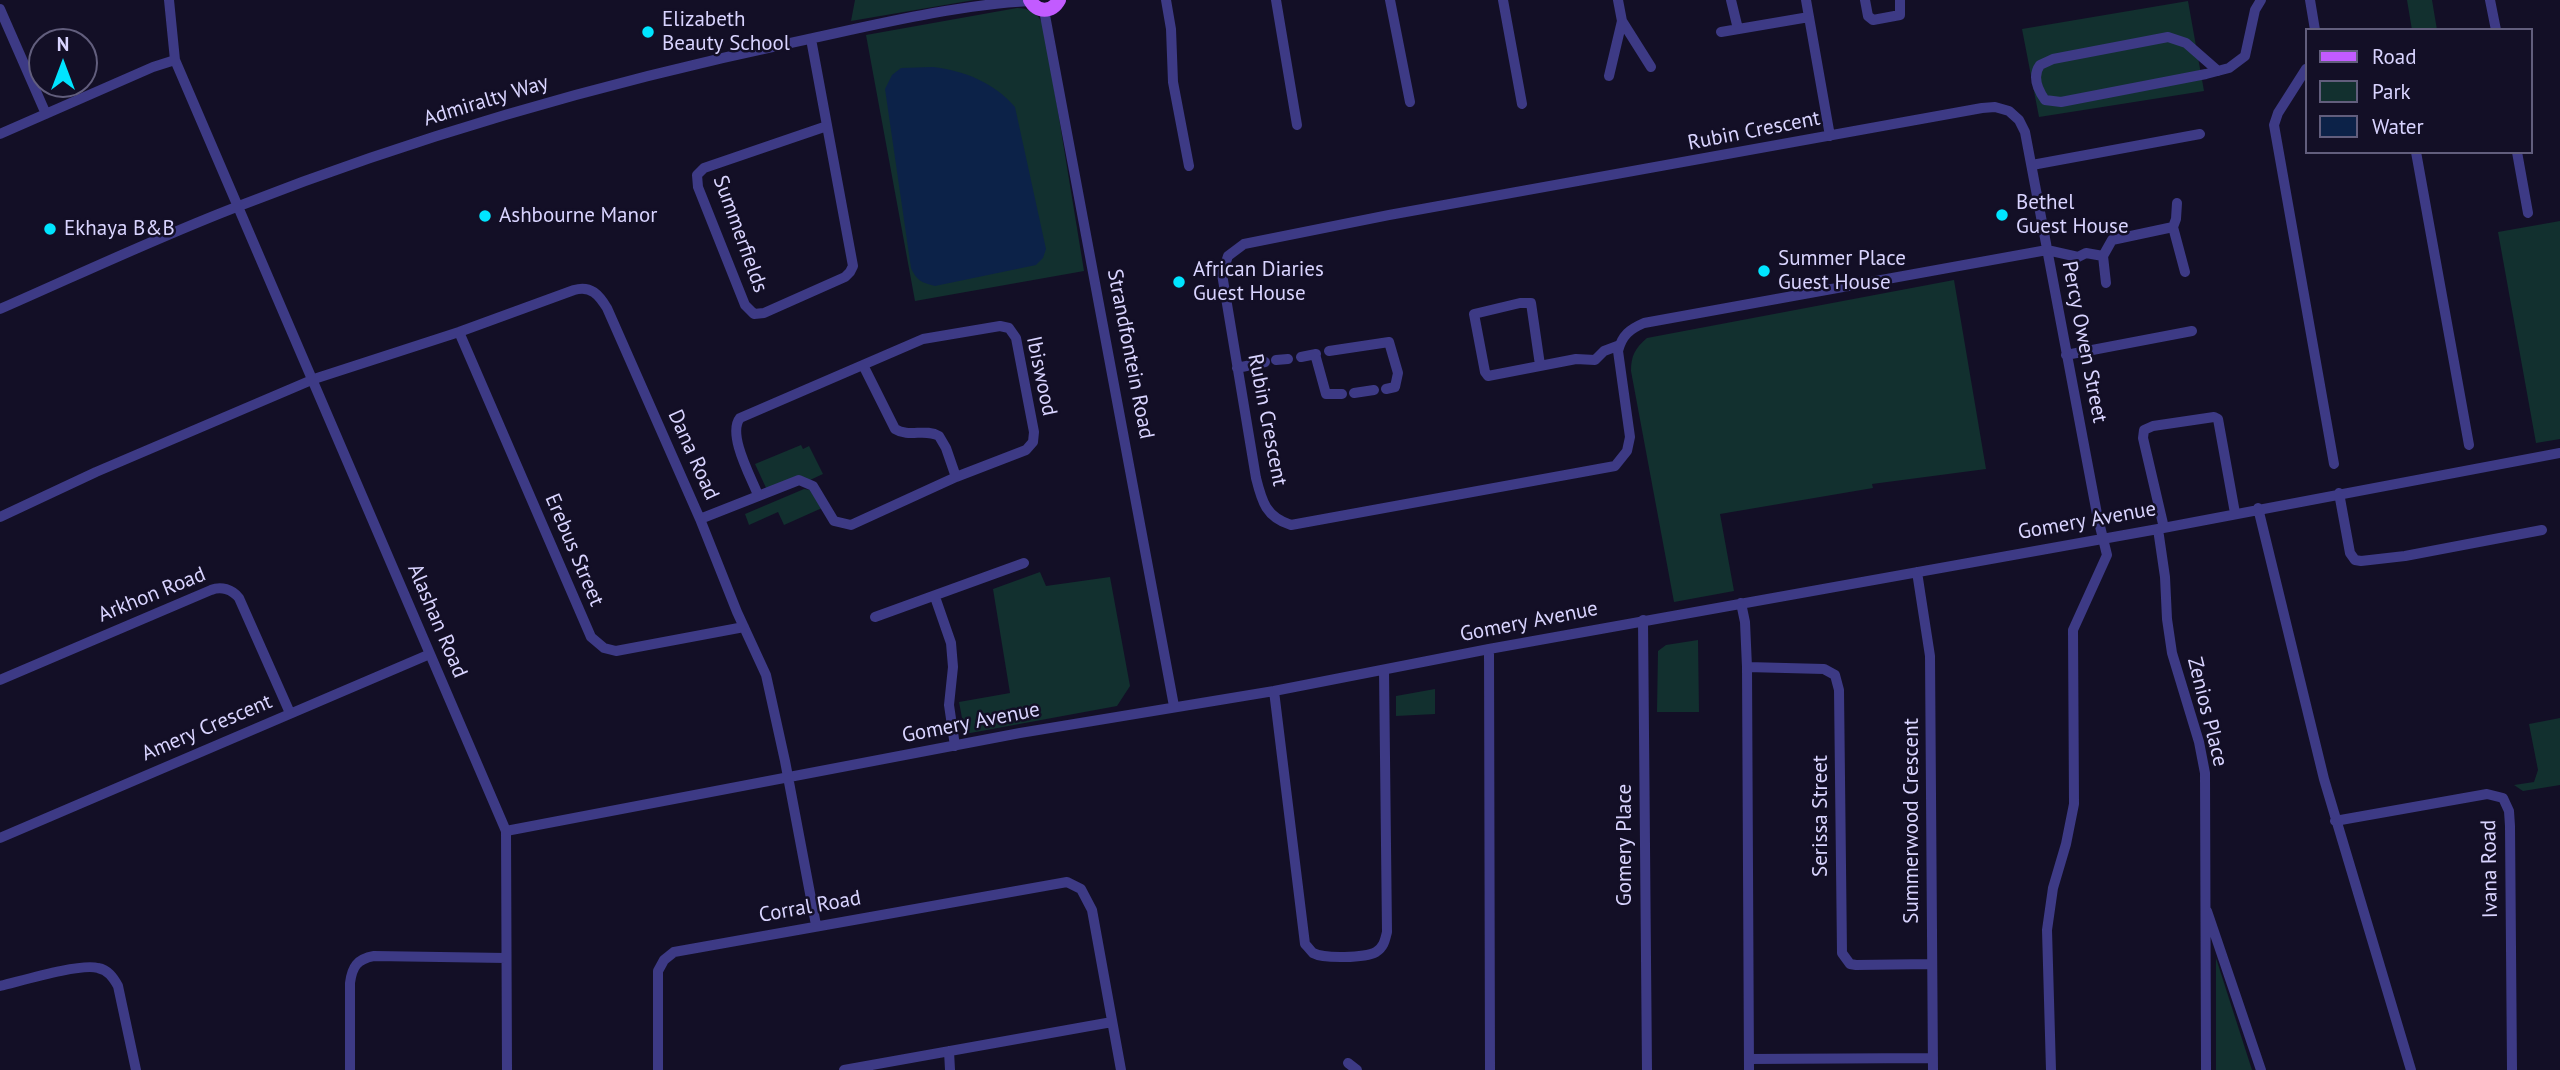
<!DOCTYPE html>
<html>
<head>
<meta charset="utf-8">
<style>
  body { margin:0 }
  #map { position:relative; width:2560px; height:1070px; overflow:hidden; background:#130f26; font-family:"PT Sans",sans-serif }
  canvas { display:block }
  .legend { position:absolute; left:2305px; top:28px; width:228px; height:126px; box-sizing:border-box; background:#130f26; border:2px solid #625e7d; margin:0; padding:9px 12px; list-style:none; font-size:21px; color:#d9d4ff }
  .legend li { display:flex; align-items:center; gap:14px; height:35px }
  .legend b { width:35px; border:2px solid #625e7d }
  .north { position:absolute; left:28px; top:28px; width:70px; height:70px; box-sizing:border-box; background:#130f26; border:2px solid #625e7d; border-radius:50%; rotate:0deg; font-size:19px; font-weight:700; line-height:28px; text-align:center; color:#d9d4ff }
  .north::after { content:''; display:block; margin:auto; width:24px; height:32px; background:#00e5ff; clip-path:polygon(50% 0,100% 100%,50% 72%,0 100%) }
</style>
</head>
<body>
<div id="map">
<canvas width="2560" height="1070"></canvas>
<ul class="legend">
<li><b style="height:9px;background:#c25bff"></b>Road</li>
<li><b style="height:19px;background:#12302f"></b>Park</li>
<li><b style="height:19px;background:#0c2248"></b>Water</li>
</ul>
<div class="north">N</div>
</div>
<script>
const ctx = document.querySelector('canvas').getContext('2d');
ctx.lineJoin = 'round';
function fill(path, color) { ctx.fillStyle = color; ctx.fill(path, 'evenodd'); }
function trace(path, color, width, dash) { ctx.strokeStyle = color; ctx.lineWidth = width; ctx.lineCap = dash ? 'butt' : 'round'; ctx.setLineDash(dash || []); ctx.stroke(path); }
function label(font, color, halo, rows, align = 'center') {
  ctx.font = font + ' "PT Sans",sans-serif'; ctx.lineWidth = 5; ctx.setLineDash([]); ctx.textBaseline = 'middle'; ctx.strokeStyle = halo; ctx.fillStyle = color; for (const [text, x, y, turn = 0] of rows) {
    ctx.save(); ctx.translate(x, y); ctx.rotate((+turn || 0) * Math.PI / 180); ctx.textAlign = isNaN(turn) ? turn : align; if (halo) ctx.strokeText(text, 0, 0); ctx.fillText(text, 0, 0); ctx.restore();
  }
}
fill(new Path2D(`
  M 855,0 L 974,0 L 851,21 Z
  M 2407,0 L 2432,0 L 2437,30 L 2412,30 Z
  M 2188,1 L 2204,91 L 2039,117 L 2022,29 Z
  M 1017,8 C 1030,8 1038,13 1044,26 L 1084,271 L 915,301 L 866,35 Z
  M 2560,221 L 2560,439 L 2536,443 L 2498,232 Z
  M 1954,280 L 1986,469 L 1872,484 L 1873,488 L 1720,514 L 1734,591 L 1674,602 L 1631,371 C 1631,356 1635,348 1647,338 Z
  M 801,445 L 803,449 L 809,446 L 823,474 L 810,480 L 767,490 L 755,464 Z
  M 804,489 L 810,490 L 822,508 L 784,525 L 778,512 L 749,525 L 745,514 Z
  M 1040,572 L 1046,586 L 1110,577 L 1130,686 L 1117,706 L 965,734 L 959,702 L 1010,693 L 993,589 Z
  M 1698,640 L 1699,712 L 1657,712 L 1658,651 L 1666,645 Z
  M 1435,689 L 1435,714 L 1396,716 L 1396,696 Z
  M 2560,718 L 2560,785 L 2523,791 L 2514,785 L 2534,782 L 2538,770 L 2529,724 Z
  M 2216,958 L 2252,1070 L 2216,1070 Z`), '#12302f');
fill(new Path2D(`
  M 933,67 C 965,71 993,82 1015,107 L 1046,249 L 1043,258 L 1036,265 L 935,286 C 922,283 916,280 911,268 L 885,89 L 892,75 L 901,68 Z`), '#0c2248');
trace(new Path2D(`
  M 169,0 L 175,60 L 506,831 L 507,1070
  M 1166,0 L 1171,29 L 1173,82 L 1189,166
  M 1276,0 L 1297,125
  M 1390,0 L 1410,102
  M 1503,0 L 1522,104
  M 1731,0 L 1738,29
  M 1806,0 L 1830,136
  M 1865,0 L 1868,16 L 1873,20 L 1900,15 L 1900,0
  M 2310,0 L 2315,30
  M 2490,0 L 2496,30
  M 0,9 L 46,114
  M 1044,10 L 1174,706
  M 1622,21 L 1651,67
  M 1721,32 L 1809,17
  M 811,39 L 853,266 L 850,272 L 845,277 L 764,313 L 754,314 L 745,305 L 698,187 L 697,175 L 704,168 L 827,126
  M 2306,69 L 2278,113 L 2274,125 L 2334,464
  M 2218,71 L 2186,43 L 2168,37 L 2053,59 L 2040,65 C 2032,76 2038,90 2045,100 L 2061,102 L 2206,74 L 2229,68 L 2245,56 L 2255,10 L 2261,0
  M 1609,76 L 1622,21 L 1618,0
  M 0,134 L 153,67 L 175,60
  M 2416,152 L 2469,445
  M 2517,152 L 2528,213
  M 2032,165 L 2200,134
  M 2173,227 L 2176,219 L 2177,203
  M 2103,256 L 2112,240 L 2173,227 L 2185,272
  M 0,309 C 80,274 158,237 239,206 C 420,135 606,82 795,42 C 870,26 954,5 1030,1
  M 459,332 L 591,637 L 604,648 L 616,651 L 744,627
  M 1329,351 L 1389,342 L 1398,373 L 1395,387 L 1386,389
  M 1315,354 L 1326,394 L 1342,394
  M 2066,355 L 2192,331
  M 1301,357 L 1316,354
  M 1276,360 L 1288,359
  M 863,365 L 895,429 C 909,438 925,428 939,436 L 946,448 L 956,477
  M 1540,365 L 1531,303 L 1520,303 L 1474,314 L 1485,372 L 1488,376 L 1576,359 L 1595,360 L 1604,351 L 1620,345
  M 1237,368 L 1265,362
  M 1354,393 L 1374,390
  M 2339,493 L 2350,553 L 2355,560 L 2361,561 L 2405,556 L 2542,530
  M 2258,508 L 2324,779 L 2411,1070
  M 0,517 L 96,472 L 314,379 L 459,332 L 574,290 C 591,285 599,295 607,308 L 700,519 L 737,612 L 766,675 L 785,761 L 816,925
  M 700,519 L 799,480 L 813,486 L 834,521 L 851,525 L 956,477 L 1026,450 L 1033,442 L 1034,432 L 1016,338 L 1009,328 L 1000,326 L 923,339 L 740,418 C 727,434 751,477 758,495
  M 2164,528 L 2143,438 L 2144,430 L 2153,426 L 2214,417 L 2218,419 L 2235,513
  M 2158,529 L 2165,577 L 2167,619 L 2172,653 L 2199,742 L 2205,773 L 2206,1070
  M 1917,572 L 1930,656 L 1933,1070
  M 935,597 L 951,643 L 953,667 L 949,705 L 955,746
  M 1741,603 L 1745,622 L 1747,667 L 1749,1070
  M 875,617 L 1024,563
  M 1643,620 L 1647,1070
  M 1489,649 L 1490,1070
  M 1747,667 L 1824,669 L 1835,675 L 1839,690 L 1842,953 L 1850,964 L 1856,965 L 1932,964
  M 0,680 L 211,590 C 221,586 232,589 239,598 L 290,713
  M 1274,691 L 1305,944 C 1308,947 1311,951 1313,953 C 1324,959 1365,958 1376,952 C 1384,947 1385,940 1387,932 L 1384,670
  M 2335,821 L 2487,794 L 2503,798 L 2509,811 L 2510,826 L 2512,1070
  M 506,831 L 1020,733 L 1274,691 L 1489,649 L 2158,529 L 2560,453
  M 0,838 L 430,654
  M 2207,911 L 2261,1070
  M 0,986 C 21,981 80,963 98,968 C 108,970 113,977 118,986 L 136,1070
  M 949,1051 L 950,1070
  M 1749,1059 L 1933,1058
  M 1348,1063 L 1357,1070
  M 350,1070 L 350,983 C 352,967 357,959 374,956 L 506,958
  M 658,1070 L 658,971 L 664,960 L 674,952 L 1067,882 L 1081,889 L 1092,910 L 1121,1070
  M 844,1070 L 1112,1022
  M 2051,1070 L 2047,930 L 2053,888 L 2066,844 L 2074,804 L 2073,630 L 2107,555 L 2097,514 L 2025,132 L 2019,120 L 2009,111 L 1995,107 L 1982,108 L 1389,215 L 1244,244 L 1228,256 L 1222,274 L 1256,478 C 1262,502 1266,517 1291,525 L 1615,466 L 1627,451 L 1630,437 L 1618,351 C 1622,335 1630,329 1644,323 L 2047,250 L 2078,257 L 2086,253 L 2103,256 L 2106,283`), '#3d3a85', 10);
trace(new Path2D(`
  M 1030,0 C 1037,13 1052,13 1059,0`), '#c25bff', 14);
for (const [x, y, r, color] of [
  [648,32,7,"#00e5ff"],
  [2002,215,7,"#00e5ff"],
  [485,216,7,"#00e5ff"],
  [50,229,7,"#00e5ff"],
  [1764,271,7,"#00e5ff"],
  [1179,282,7,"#00e5ff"]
]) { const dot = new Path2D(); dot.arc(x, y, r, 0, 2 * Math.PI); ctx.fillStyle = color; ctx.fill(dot); trace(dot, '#130f26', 2.5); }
label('21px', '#d9d4ff', '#130f26', [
  ["Elizabeth",662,20],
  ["Beauty School",662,44],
  ["Bethel",2016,203],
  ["Guest House",2016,227],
  ["Ashbourne Manor",499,216],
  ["Ekhaya B&B",64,229],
  ["Summer Place",1778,259],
  ["Guest House",1778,283],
  ["African Diaries",1193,270],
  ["Guest House",1193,294]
], 'left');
label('21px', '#d9d4ff', '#130f26', [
  ["Admiralty Way",486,101,-17],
  ["Rubin Crescent",1754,131,-11],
  ["Summerfields",740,234,70],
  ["Percy Owen Street",2084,342,79],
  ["Strandfontein Road",1130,354,79],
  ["Ibiswood",1041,376,78],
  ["Rubin Crescent",1267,420,79],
  ["Dana Road",693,455,66],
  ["Gomery Avenue",2087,521,-10],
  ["Erebus Street",574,550,67],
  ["Arkhon Road",152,595,-22],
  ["Alashan Road",437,621,67],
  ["Gomery Avenue",1529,622,-11],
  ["Zenios Place",2207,712,76],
  ["Gomery Avenue",971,723,-11],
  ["Amery Crescent",207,728,-23],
  ["Serissa Street",1821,816,-90],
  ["Summerwood Crescent",1912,821,-90],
  ["Gomery Place",1625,845,-90],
  ["Ivana Road",2490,869,-91],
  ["Corral Road",810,907,-10]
]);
</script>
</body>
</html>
